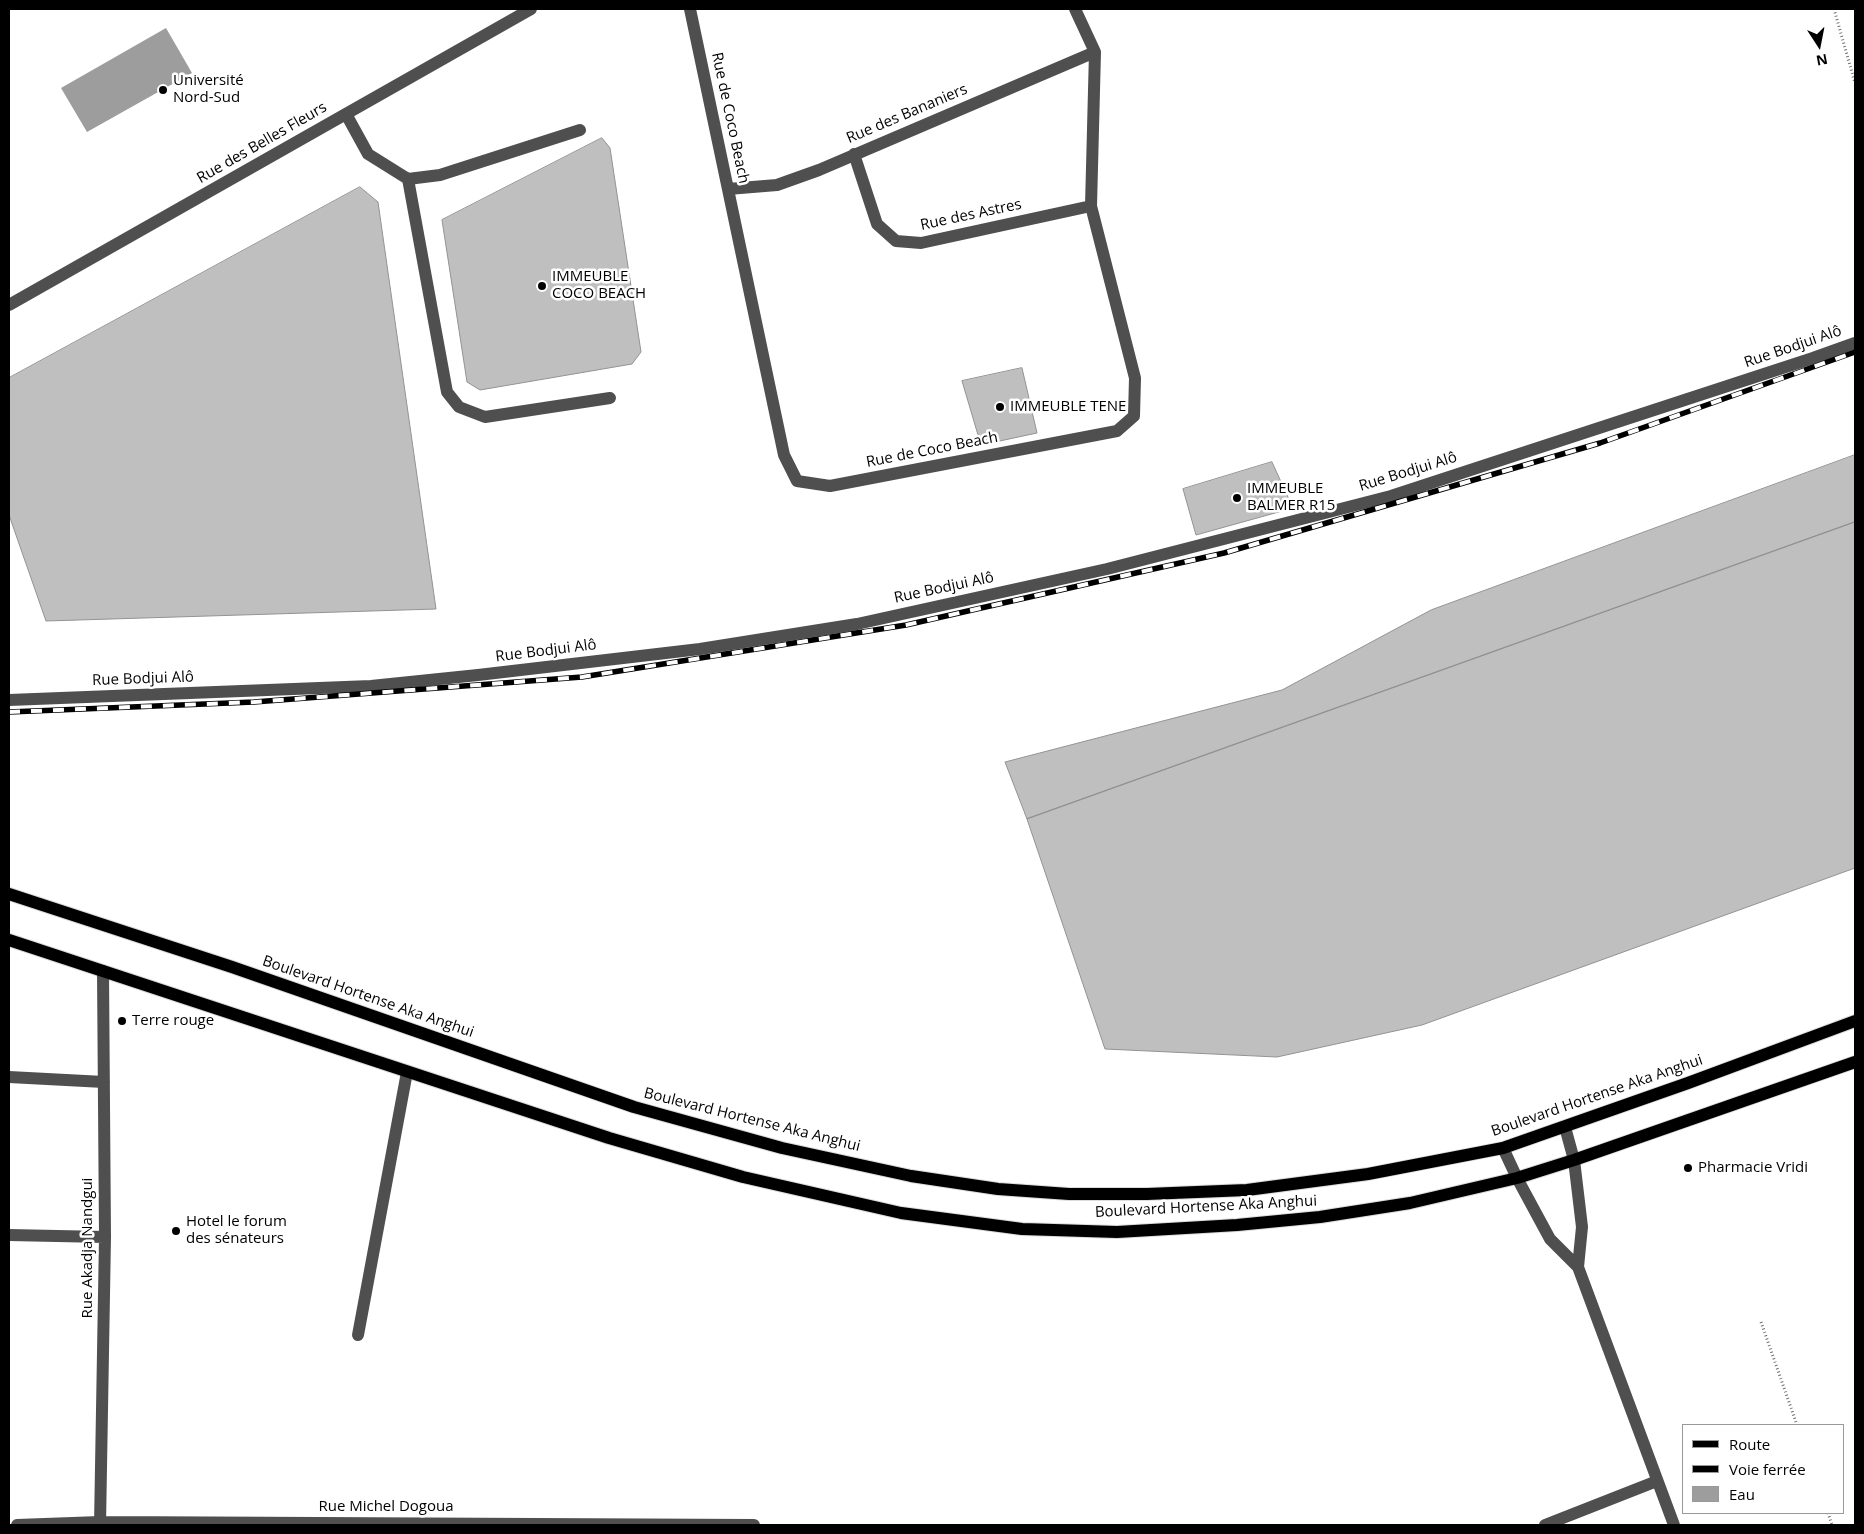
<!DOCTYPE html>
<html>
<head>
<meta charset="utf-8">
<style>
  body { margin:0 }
  #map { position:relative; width:1864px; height:1534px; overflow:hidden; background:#fff; font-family:"Open Sans",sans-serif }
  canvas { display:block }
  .frame { position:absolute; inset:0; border:10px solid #000; pointer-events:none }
  .legend { position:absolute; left:1682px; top:1424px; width:162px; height:90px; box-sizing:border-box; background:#fff; border:1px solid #999; margin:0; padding:6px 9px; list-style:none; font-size:15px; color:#000 }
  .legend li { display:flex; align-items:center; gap:10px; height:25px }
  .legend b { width:25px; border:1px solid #999 }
  .north { position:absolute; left:1794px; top:20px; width:50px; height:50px; -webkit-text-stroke:4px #fff; paint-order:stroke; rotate:169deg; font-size:14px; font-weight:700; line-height:20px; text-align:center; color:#000 }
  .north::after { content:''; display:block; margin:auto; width:18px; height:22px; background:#000; clip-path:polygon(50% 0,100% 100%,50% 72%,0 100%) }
</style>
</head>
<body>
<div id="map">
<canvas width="1864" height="1534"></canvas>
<div class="frame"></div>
<ul class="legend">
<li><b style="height:6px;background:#000"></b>Route</li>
<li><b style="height:6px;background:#000"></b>Voie ferrée</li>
<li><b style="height:14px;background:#9d9d9d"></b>Eau</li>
</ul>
<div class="north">N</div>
</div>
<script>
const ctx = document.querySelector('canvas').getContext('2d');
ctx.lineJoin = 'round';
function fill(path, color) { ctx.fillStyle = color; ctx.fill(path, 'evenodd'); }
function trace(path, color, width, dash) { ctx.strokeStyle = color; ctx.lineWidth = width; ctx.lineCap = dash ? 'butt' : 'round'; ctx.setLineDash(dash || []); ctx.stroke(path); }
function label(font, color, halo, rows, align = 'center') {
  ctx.font = font + ' "Open Sans",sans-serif'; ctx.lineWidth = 5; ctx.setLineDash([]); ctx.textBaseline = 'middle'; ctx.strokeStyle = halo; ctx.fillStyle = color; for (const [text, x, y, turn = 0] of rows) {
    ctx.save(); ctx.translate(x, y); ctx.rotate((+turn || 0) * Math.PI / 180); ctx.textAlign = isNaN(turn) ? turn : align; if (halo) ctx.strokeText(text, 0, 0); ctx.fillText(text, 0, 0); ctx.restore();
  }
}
fill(new Path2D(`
  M 166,28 L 192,73 L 87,132 L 61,88 Z`), '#9d9d9d');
const building = new Path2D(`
  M 602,138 L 610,148 L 641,352 L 632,364 L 480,390 L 467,382 L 442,220 Z
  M 360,187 L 378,202 L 436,609 L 46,621 L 9,515 L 9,378 Z
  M 1022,368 L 1037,433 L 981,445 L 962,381 Z
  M 1855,455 L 1855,522 L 1027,819 L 1005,762 L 1282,690 L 1431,610 Z
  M 1272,462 L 1293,508 L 1196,535 L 1183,489 Z
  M 1855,522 L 1855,868 L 1422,1025 L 1277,1057 L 1105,1049 L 1027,819 Z`);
fill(building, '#bfbfbf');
trace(building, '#939393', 1);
const major = new Path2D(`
  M 9,894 L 232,967 L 634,1107 L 782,1148 L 911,1176 L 998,1189 L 1069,1194 L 1147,1194 L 1247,1190 L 1368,1174 L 1503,1148 L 1688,1083 L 1855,1021
  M 9,940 L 609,1138 L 743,1177 L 901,1213 L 1022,1229 L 1117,1232 L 1237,1225 L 1320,1217 L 1410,1203 L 1517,1178 L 1574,1160 L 1855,1062`);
trace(major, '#dbdbdb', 14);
trace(new Path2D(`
  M 1834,9 L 1855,83
  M 1761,1322 L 1797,1425
  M 1828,1513 L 1832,1525`), '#717171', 3, [1, 2.5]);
trace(new Path2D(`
  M 690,9 L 784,455 L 797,481 L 830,486 L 1117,431 L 1134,416 L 1135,378 L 1091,206 L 1095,52 L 1075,9
  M 346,114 L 368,154 L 408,179 L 440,175 L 580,130
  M 854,154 L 877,224 L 896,241 L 921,243 L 1091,206
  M 408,179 L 447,392 L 459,407 L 485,417 L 610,398
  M 728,189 L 777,185 L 819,170 L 1095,52
  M 9,305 L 531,9
  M 9,700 L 371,686 L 478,675 L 700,649 L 857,624 L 1107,569 L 1391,496 L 1813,358 L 1855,343
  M 9,1077 L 104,1082
  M 1565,1127 L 1574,1160 L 1582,1227 L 1578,1267
  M 1503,1148 L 1517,1178 L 1550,1239 L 1578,1267 L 1674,1525
  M 9,1235 L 105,1237
  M 358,1335 L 407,1072
  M 17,1525 L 100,1522 L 754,1525
  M 100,1525 L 105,1237 L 103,971
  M 1545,1525 L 1657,1481`), '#4f4f4f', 12);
trace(major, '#000', 12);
const rail = new Path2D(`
  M 9,712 L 254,702 L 582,677 L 906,625 L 1224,553 L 1600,443 L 1855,352`);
trace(rail, '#000', 5.5);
trace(rail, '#fff', 4, [11]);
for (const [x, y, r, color] of [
  [163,90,5,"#000"],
  [542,286,5,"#000"],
  [1000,407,5,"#000"],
  [1237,498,5,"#000"],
  [122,1021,5,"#000"],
  [1688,1168,5,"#000"],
  [176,1231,5,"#000"]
]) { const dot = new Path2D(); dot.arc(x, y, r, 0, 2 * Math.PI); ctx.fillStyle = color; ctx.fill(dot); trace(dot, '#fff', 2); }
label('15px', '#000', '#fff', [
  ["Université",173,81],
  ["Nord-Sud",173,98],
  ["IMMEUBLE",552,277],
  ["COCO BEACH",552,294],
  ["IMMEUBLE TENE",1010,407],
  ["IMMEUBLE",1247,489],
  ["BALMER R15",1247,506],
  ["Terre rouge",132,1021],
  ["Pharmacie Vridi",1698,1168],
  ["Hotel le forum",186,1222],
  ["des sénateurs",186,1239]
], 'left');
label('15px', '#000', '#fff', [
  ["Rue des Bananiers",907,114,-23],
  ["Rue de Coco Beach",730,118,78],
  ["Rue des Belles Fleurs",262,143,-30],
  ["Rue des Astres",971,215,-12],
  ["Rue Bodjui Alô",1793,347,-19],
  ["Rue de Coco Beach",932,450,-11],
  ["Rue Bodjui Alô",1408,472,-17],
  ["Rue Bodjui Alô",944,588,-12],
  ["Rue Bodjui Alô",546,651,-7],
  ["Rue Bodjui Alô",143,679,-2],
  ["Boulevard Hortense Aka Anghui",368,997,19],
  ["Boulevard Hortense Aka Anghui",1597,1096,-19],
  ["Boulevard Hortense Aka Anghui",752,1120,14],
  ["Boulevard Hortense Aka Anghui",1206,1207,-3],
  ["Rue Akadja Nandgui",88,1248,-90],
  ["Rue Michel Dogoua",386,1507]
]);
</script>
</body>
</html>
